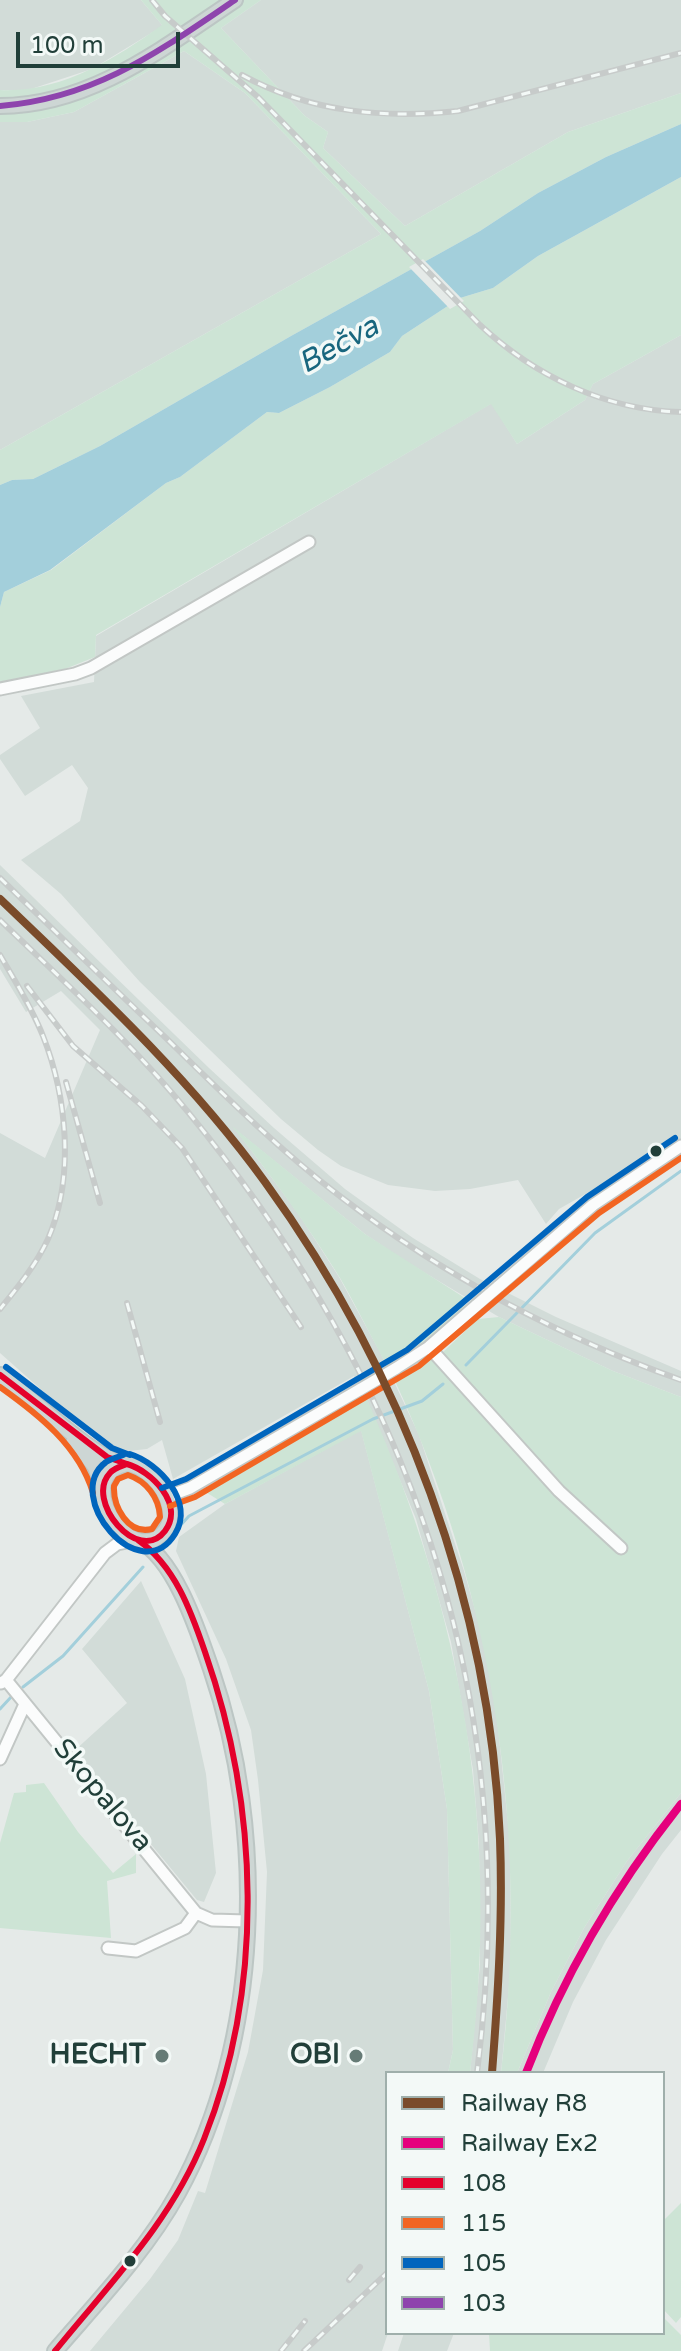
<!DOCTYPE html>
<html>
<head>
<meta charset="utf-8">
<style>
  body { margin:0 }
  #map { position:relative; width:681px; height:2351px; overflow:hidden; background:#e5eae8; font-family:"Varela Round",sans-serif }
  canvas { display:block }
  .legend { position:absolute; left:385px; top:2071px; width:280px; height:264px; box-sizing:border-box; background:#f3f9f7; border:2px solid #9fafab; margin:0; padding:10px 14px; list-style:none; font-size:24px; color:#213f39 }
  .legend li { display:flex; align-items:center; gap:16px; height:40px }
  .legend b { width:40px; border:2px solid #9fafab }
  .scale { position:absolute; left:16px; top:32px; width:164px; height:36px; box-sizing:border-box; border:4px solid #213f39; border-top:0; padding-left:10px; font-size:24px; line-height:28px; white-space:nowrap; color:#213f39; -webkit-text-stroke:6px #f3f9f7; paint-order:stroke }
</style>
</head>
<body>
<div id="map">
<canvas width="681" height="2351"></canvas>
<ul class="legend">
<li><b style="height:10px;background:#7a4b2a"></b>Railway R8</li>
<li><b style="height:10px;background:#e5007d"></b>Railway Ex2</li>
<li><b style="height:10px;background:#e4002b"></b>108</li>
<li><b style="height:10px;background:#f26522"></b>115</li>
<li><b style="height:10px;background:#0065bd"></b>105</li>
<li><b style="height:10px;background:#8e44ad"></b>103</li>
</ul>
<div class="scale">100 m</div>
</div>
<script>
const ctx = document.querySelector('canvas').getContext('2d');
ctx.lineJoin = 'round';
function fill(path, color) { ctx.fillStyle = color; ctx.fill(path, 'evenodd'); }
function trace(path, color, width, dash) { ctx.strokeStyle = color; ctx.lineWidth = width; ctx.lineCap = dash ? 'butt' : 'round'; ctx.setLineDash(dash || []); ctx.stroke(path); }
function label(font, color, halo, rows, align = 'center') {
  ctx.font = font + ' "Varela Round",sans-serif'; ctx.lineWidth = 7; ctx.setLineDash([]); ctx.textBaseline = 'middle'; ctx.strokeStyle = halo; ctx.fillStyle = color; for (const [text, x, y, turn = 0] of rows) {
    ctx.save(); ctx.translate(x, y); ctx.rotate((+turn || 0) * Math.PI / 180); ctx.textAlign = isNaN(turn) ? turn : align; if (halo) ctx.strokeText(text, 0, 0); ctx.fillText(text, 0, 0); ctx.restore();
  }
}
fill(new Path2D(`
  M 0,0 L 141,0 L 163,26 L 92,69 L 25,91 L 0,90 Z
  M 261,0 L 681,0 L 681,93 L 568,132 L 405,226 L 323,148 L 328,132 L 305,116 L 221,28 Z
  M 184,51 L 245,93 L 381,234 L 0,450 L 0,122 L 27,122 L 74,112 Z
  M 681,335 L 681,1140 L 559,1209 L 546,1224 L 518,1180 L 470,1189 L 435,1191 L 388,1185 L 341,1166 L 318,1150 L 281,1119 L 140,982 L 61,894 L 21,860 L 80,821 L 88,788 L 72,765 L 25,796 L 0,759 L 0,755 L 40,728 L 21,696 L 94,682 L 96,636 L 492,403 L 517,444 L 585,400 L 593,384 Z
  M 0,865 L 209,1068 L 274,1128 L 345,1189 L 413,1238 L 480,1279 L 556,1317 L 681,1371 L 681,1397 L 613,1371 L 499,1317 L 400,1258 L 365,1234 L 236,1130 L 298,1213 L 339,1277 L 380,1352 L 419,1435 L 464,1571 L 482,1634 L 495,1699 L 510,1842 L 511,1965 L 501,2073 L 470,2073 L 480,1964 L 479,1844 L 473,1770 L 451,1642 L 416,1519 L 366,1398 L 354,1376 L 173,1479 L 162,1440 L 147,1449 L 119,1452 L 89,1432 L 0,1353 L 0,1133 L 45,1158 L 100,1030 L 61,991 L 26,1012 L 0,969 Z
  M 361,1430 L 429,1691 L 447,1809 L 453,2050 L 448,2073 L 387,2073 L 388,2333 L 382,2351 L 90,2351 L 150,2279 L 178,2240 L 198,2191 L 205,2193 L 248,2052 L 263,1970 L 267,1872 L 258,1780 L 251,1730 L 226,1659 L 176,1551 L 179,1537 L 225,1504 Z
  M 141,1581 L 185,1679 L 206,1774 L 216,1873 L 204,1902 L 197,1900 L 74,1751 L 127,1703 L 82,1649 Z
  M 681,1793 L 681,1830 L 662,1854 L 606,1940 L 573,2002 L 543,2073 L 517,2073 L 551,1992 L 584,1928 L 627,1861 Z
  M 404,2333 L 454,2333 L 447,2351 L 398,2351 Z`), '#d2dcd8');
fill(new Path2D(`
  M 141,0 L 261,0 L 221,28 L 305,116 L 328,132 L 323,148 L 405,226 L 568,132 L 681,93 L 681,124 L 606,157 L 538,193 L 480,231 L 291,336 L 100,446 L 33,479 L 12,480 L 0,485 L 0,450 L 381,234 L 245,93 L 184,51 L 74,112 L 27,122 L 0,122 L 0,90 C 60,93 115,59 162,25 Z
  M 681,177 L 681,335 L 593,384 L 585,400 L 517,444 L 491,404 L 96,635 L 95,657 L 65,669 L 0,682 L 0,607 L 4,592 L 51,570 L 166,483 L 180,477 L 267,412 L 279,413 L 330,387 L 390,352 L 402,336 L 460,298 L 493,288 L 538,256 Z
  M 232,1126 L 365,1234 L 468,1300 C 456,1324 411,1352 387,1366 C 371,1337 357,1307 340,1278 C 307,1225 271,1175 232,1126 Z
  M 499,1317 L 613,1371 L 681,1397 L 681,1793 L 627,1861 L 584,1928 L 551,1992 L 517,2073 L 501,2073 C 530,1837 495,1597 395,1381 L 432,1359 L 463,1378 L 442,1353 L 478,1319 Z
  M 366,1397 C 464,1615 501,1836 470,2073 L 448,2073 L 453,2050 L 447,1809 L 429,1691 L 361,1431 L 225,1504 L 204,1491 Z
  M 44,1783 L 78,1832 L 113,1873 L 136,1854 L 136,1873 L 107,1881 L 111,1938 L 0,1928 L 0,1843 L 14,1793 L 26,1792 L 26,1785 Z
  M 681,2203 L 681,2317 L 676,2323 L 663,2309 L 663,2221 Z
  M 663,2317 L 681,2335 L 681,2351 L 490,2351 L 489,2333 L 663,2333 Z`), '#cde4d5');
fill(new Path2D(`
  M 681,124 L 681,177 L 538,256 L 493,288 L 460,298 L 402,336 L 390,352 L 330,387 L 279,413 L 267,412 L 180,477 L 166,483 L 50,570 L 4,592 L 0,607 L 0,485 L 12,480 L 33,479 L 100,446 L 291,336 L 480,231 L 538,193 L 606,157 Z`), '#a3cfdb');
fill(new Path2D(`
  M 423,259 L 429,265 L 464,301 L 450,309 L 409,267 Z`), '#e5eae8');
trace(new Path2D(`
  M 466,1365 L 595,1233 L 681,1171
  M 168,1539 L 189,1516 L 373,1419 L 422,1401 L 443,1384
  M 23,1687 L 63,1656 L 143,1567
  M 0,1709 L 12,1696`), '#a3cfdb', 3);
const minor = new Path2D(`
  M 0,689 L 75,674 L 91,668 L 309,542
  M 498,1287 L 593,1205 L 681,1146
  M 429,1347 L 559,1491 L 621,1548
  M 395,1369 L 429,1347 L 477,1305
  M 166,1497 L 190,1488 L 361,1389
  M 6,1680 L 196,1913 L 212,1920 L 247,1921
  M 1,1683 L 6,1680 L 105,1553 L 117,1544 L 137,1540
  M 0,1759 L 25,1704
  M 108,1948 L 136,1951 L 185,1928 L 196,1913`);
const major = new Path2D(`
  M 0,106 C 90,106 163,48 235,0
  M 0,1375 C 32,1396 91,1459 126,1464
  M 74,1440 L 95,1467 L 103,1490
  M 127,1464 C 156,1467 189,1518 157,1538 C 122,1559 73,1474 127,1464 Z
  M 55,2351 C 98,2301 146,2251 178,2193 C 262,2040 267,1832 211,1669 C 198,1631 175,1558 138,1540`);
trace(minor, '#c2c7c5', 15);
trace(major, '#bcc6c4', 18);
trace(minor, '#fbfcfc', 11);
trace(major, '#cdd6d4', 14);
const rail = new Path2D(`
  M 152,0 L 165,16 L 259,98 L 480,325 C 535,376 605,410 681,412
  M 242,75 C 310,112 382,119 458,111 L 681,53
  M 0,878 C 55,931 110,985 166,1038 C 222,1093 278,1149 341,1197 C 443,1275 560,1337 681,1380
  M 0,920 C 64,982 132,1043 188,1112 C 418,1392 524,1711 477,2073
  M 0,955 C 15,981 32,1008 43,1036 C 67,1097 75,1177 48,1239 C 36,1265 18,1287 0,1309
  M 27,986 L 73,1046 L 142,1106 L 182,1148 L 301,1327
  M 66,1082 L 100,1203
  M 127,1303 L 160,1422
  M 349,2280 L 360,2267
  M 281,2351 L 305,2321
  M 304,2351 L 387,2273`);
trace(rail, '#c7cbca', 6);
trace(rail, '#f3f9f7', 3, [9]);
const minorBridge = new Path2D(`
  M 477,1305 L 498,1287
  M 361,1389 L 395,1369`);
trace(minorBridge, '#c2c7c5', 15, []);
trace(minorBridge, '#fbfcfc', 11);
trace(new Path2D(`
  M 0,1375 L 107,1457 L 127,1464
  M 127,1464 C 151,1471 185,1504 165,1531 C 138,1566 84,1500 110,1473 C 114,1468 122,1466 127,1464 Z
  M 55,2351 C 110,2283 171,2222 204,2139 C 265,1986 259,1806 205,1652 C 191,1611 175,1566 138,1540`), '#e4002b', 6);
trace(new Path2D(`
  M 0,1387 C 38,1414 79,1446 93,1493
  M 128,1475 C 146,1481 159,1497 160,1517 L 152,1529 C 128,1535 113,1507 114,1486 L 118,1479 Z
  M 170,1506 L 195,1497 L 419,1366 L 599,1213 L 681,1158`), '#f26522', 6);
trace(new Path2D(`
  M 6,1367 L 112,1448 L 130,1455
  M 123,1455 C 118,1457 111,1459 106,1462 C 61,1496 140,1590 175,1534 C 195,1502 159,1463 130,1454
  M 162,1488 L 186,1479 L 407,1350 L 587,1197 L 675,1138`), '#0065bd', 6);
trace(new Path2D(`
  M 0,106 C 96,98 158,52 235,0`), '#8e44ad', 6);
trace(new Path2D(`
  M 0,899 C 93,988 189,1077 265,1182 C 403,1372 490,1603 500,1839 C 503,1918 498,1995 492,2073`), '#7a4b2a', 8);
trace(new Path2D(`
  M 526,2073 C 564,1974 615,1887 681,1804`), '#e5007d', 8);
for (const [x, y, r, color] of [
  [656,1151,7,"#213f39"],
  [162,2056,8,"#667b76"],
  [356,2056,8,"#667b76"],
  [130,2261,7,"#213f39"]
]) { const dot = new Path2D(); dot.arc(x, y, r, 0, 2 * Math.PI); ctx.fillStyle = color; ctx.fill(dot); trace(dot, '#f3f9f7', 3); }
label('28px', '#213f39', '#f3f9f7', [
  ["Skopalova",102,1796,50]
]);
label('bold 28px', '#213f39', '#f3f9f7', [
  ["HECHT",146,2056],
  ["OBI",340,2056]
], 'right');
label('italic 30px', '#18667e', '#f3f9f7', [
  ["Bečva",339,346,-29]
]);
</script>
</body>
</html>
